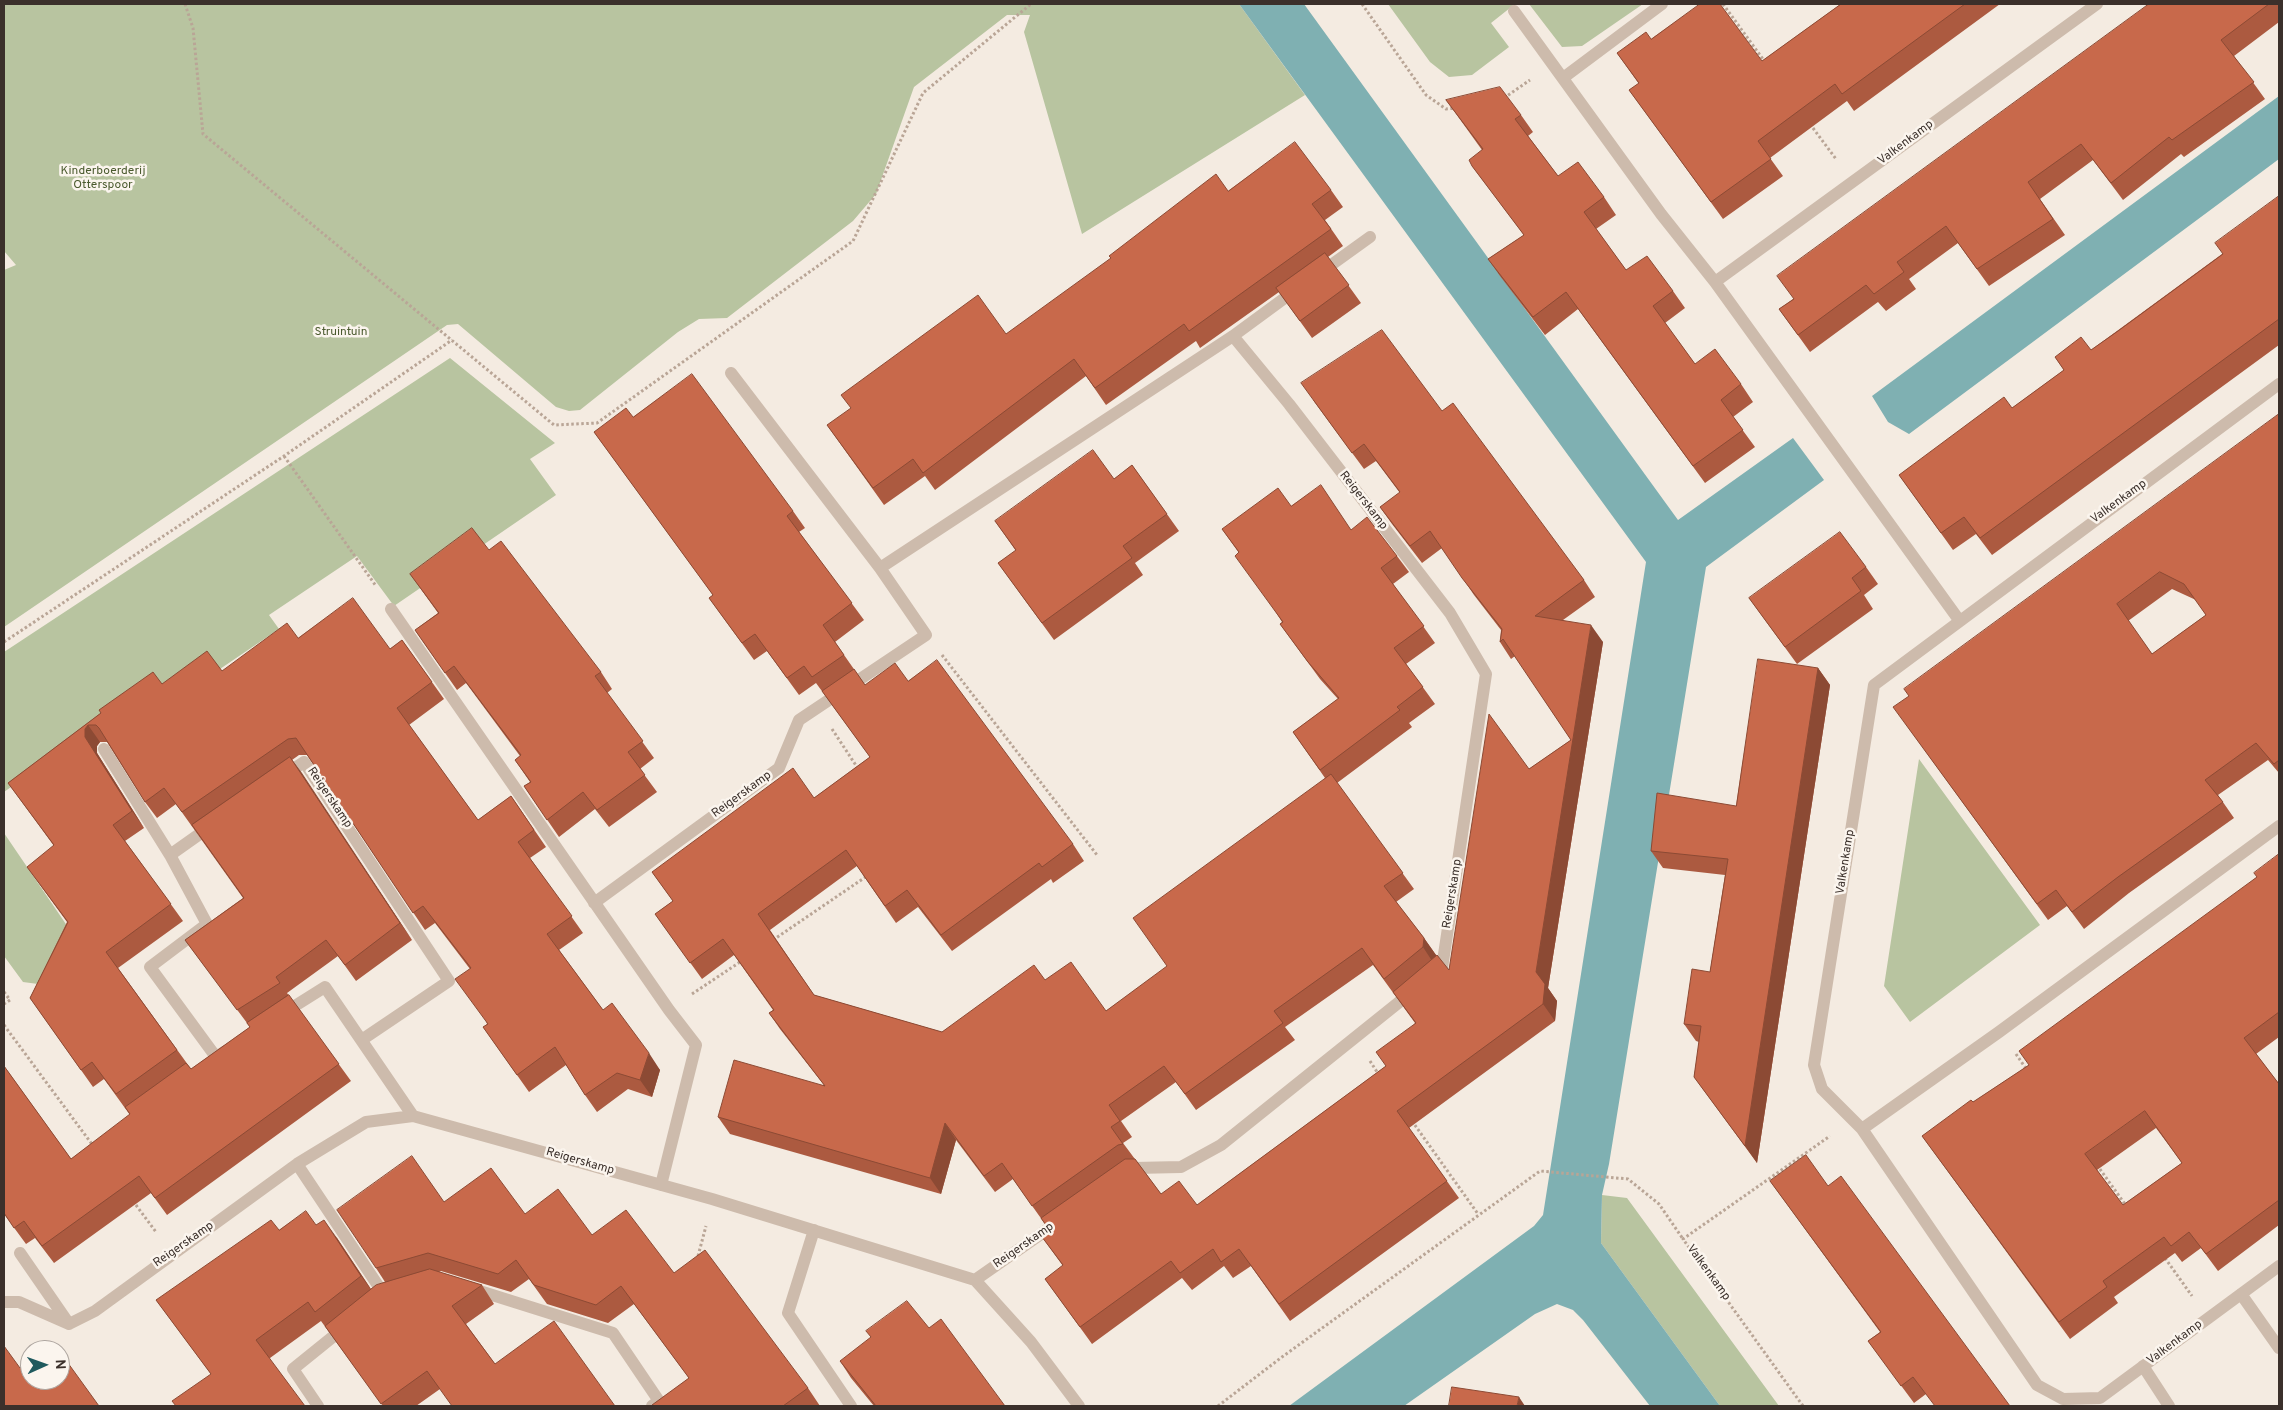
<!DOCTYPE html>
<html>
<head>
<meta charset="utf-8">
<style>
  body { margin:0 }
  #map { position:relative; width:2283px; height:1410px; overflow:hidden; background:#f4ebe1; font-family:Overpass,sans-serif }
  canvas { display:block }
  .frame { position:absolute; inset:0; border:5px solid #3b302b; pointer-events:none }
  .north { position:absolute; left:20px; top:1340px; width:50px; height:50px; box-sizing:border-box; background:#fbf5ee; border:1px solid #aea6a0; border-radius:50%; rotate:88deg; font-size:14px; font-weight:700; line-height:20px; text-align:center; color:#3b302b }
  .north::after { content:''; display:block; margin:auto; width:18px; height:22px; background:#1f5a5e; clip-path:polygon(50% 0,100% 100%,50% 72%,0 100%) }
</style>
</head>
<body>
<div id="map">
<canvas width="2283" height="1410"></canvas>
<div class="frame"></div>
<div class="north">N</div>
</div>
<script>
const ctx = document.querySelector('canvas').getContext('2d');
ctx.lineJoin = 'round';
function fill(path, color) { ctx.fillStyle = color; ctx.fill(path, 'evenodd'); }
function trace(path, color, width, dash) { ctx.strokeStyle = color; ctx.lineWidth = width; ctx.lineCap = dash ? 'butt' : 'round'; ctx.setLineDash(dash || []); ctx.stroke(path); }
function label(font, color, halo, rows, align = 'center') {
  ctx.font = font + ' Overpass,sans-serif'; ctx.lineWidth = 5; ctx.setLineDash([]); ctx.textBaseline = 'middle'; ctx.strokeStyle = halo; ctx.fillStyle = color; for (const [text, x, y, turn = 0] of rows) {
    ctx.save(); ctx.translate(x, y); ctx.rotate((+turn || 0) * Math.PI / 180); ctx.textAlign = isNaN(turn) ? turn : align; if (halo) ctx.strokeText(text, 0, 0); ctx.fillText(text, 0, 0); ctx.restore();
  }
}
fill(new Path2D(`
  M 4,4 L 1239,4 L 1305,95 L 1082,234 L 1024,32 L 1030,15 L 1007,15 L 914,87 L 876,194 L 853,221 L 727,318 L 699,319 L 678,332 L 580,410 L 569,411 L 556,407 L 458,324 L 447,325 L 4,627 L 4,270 L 16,265 L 4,251 Z
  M 1388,4 L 1515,4 L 1491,23 L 1509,47 L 1472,75 L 1449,77 L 1430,62 Z
  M 1529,4 L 1643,4 L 1582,46 L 1562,47 Z
  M 450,358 L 555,443 L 530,459 L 556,495 L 394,606 L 357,556 L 269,615 L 279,629 L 121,736 L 109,718 L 4,792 L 4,652 Z
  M 1919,759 L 2040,925 L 1910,1022 L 1884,986 Z
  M 4,833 L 91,961 L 53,986 L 23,982 L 4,956 Z
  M 1602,1195 L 1627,1198 L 1779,1406 L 1720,1406 L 1601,1243 Z`), '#b8c4a0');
fill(new Path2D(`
  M 1239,4 L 1304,4 L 1678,520 L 1793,438 L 1824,480 L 1706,567 L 1609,1164 L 1602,1195 L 1601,1243 L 1720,1406 L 1650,1406 L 1583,1320 L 1573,1310 L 1557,1304 L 1535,1314 L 1404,1406 L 1289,1406 L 1534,1226 L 1543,1215 L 1646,562 Z
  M 2279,96 L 2279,159 L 1909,434 L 1888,422 L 1872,396 Z`), '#7fb0b2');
trace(new Path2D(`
  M 185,4 L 193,28 L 203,134 L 554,425 L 597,423 L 853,241 L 923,93 L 1031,4
  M 1362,4 L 1426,95 L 1446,109 L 1457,108
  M 1723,4 L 1765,62
  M 1504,98 L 1530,80
  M 1810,124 L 1836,159
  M 284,456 L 376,586
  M 4,642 L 284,456 L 452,340
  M 942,655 L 1097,855
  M 832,729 L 859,770
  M 773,940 L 867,876
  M 4,992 L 10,1000 L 4,1004
  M 692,994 L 743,960
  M 4,1025 L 94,1147
  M 2016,1054 L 2027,1070
  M 1370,1061 L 1379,1075
  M 1412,1121 L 1478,1214
  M 2097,1165 L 2127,1207
  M 133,1201 L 156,1232
  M 698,1256 L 706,1226
  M 2165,1258 L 2192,1296
  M 1218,1406 L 1282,1357 L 1540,1171 L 1628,1179 L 1659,1204 L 1683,1239
  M 1803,1406 L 1683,1239 L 1830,1136`), '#b9a596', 3, [2.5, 2.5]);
trace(new Path2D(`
  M 1514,11 L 1661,214 L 1715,282 L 1959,620
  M 1563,78 L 1662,4
  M 1320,273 L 1370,237
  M 1715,282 L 2097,4
  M 1233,336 L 1289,404 L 1450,613 L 1486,674 L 1442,968 L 1434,974
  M 2279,384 L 1874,685 L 1814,1065 L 1822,1089 L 1862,1129 L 2037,1385 L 2063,1399 L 2100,1398 L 2279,1266
  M 880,568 L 1233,336 L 1297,289
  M 391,609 L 669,1010 L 696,1045 L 661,1185
  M 104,749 L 170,855 L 207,924 L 150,967 L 216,1057 L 226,1051
  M 283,776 L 304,762 L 449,981 L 363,1039
  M 170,855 L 211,826
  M 594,903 L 779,768 L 799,720 L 926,635 L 880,568 L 731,373
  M 282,1014 L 325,987 L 413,1116
  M 1862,1129 L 1999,1032 L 2279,826
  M 297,1164 L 385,1296 L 383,1298
  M 1126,1174 L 1134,1168 L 1181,1167 L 1221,1145 L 1413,991
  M 814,1230 L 788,1313 L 851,1406
  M 20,1253 L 69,1324
  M 975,1280 L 1061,1220
  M 470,1288 L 613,1333 L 659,1401 L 652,1406
  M 2241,1294 L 2279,1348
  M 4,1302 L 19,1302 L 69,1324 L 95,1311 L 297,1164 L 366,1122 L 413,1116 L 712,1199 L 975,1280 L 1031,1342 L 1079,1406
  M 2143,1366 L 2169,1406
  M 318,1406 L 293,1369 L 345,1327`), '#cdbbac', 12);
fill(new Path2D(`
  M 1841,4 L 2000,4 L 1854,111 L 1847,101 L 1770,158 L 1783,176 L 1723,219 L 1629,90 L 1639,84 L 1617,53 L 1651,39 L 1762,61 Z
  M 2149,4 L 2279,4 L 2279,22 L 2234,56 L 2265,99 L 2184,157 L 2181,154 L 2123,200 L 2093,160 L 2040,199 L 2065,235 L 1989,286 L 1958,243 L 1909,279 L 1916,289 L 1886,311 L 1878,302 L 1810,352 L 1779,309 L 1793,299 Z
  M 1446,100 L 1521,115 L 1533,132 L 1528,136 L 1558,176 L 1604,197 L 1616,215 L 1596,229 L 1626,270 L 1673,291 L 1685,308 L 1665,323 L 1695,364 L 1741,384 L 1753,402 L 1733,417 L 1755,447 L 1705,483 L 1578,309 L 1545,335 L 1500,276 L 1488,259 L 1524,235 L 1472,166 L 1482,150 Z
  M 1331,190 L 1343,207 L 1325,220 L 1343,246 L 1328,257 L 1361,303 L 1312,338 L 1279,292 L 1200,348 L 1196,341 L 1106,405 L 1086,376 L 935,490 L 925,476 L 884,505 L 827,425 L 1006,334 L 1228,191 Z
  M 2279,196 L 2279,345 L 1992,555 L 1976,534 L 1953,550 L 1899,475 L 2012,408 L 2064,370 L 2055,357 L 2091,350 L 2222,254 Z
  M 1313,400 L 1442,411 L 1584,580 L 1595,597 L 1563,620 L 1603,642 L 1548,988 L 1557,1001 L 1555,1021 L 1409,1128 L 1459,1198 L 1290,1321 L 1251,1266 L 1233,1278 L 1224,1266 L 1192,1290 L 1182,1278 L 1092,1344 L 1045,1279 L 1063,1266 L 1042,1237 L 1050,1231 L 1013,1179 L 995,1192 L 956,1140 L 941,1194 L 730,1134 L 718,1117 L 824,1085 L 780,1029 L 769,1013 L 773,1010 L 734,955 L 702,979 L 655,914 L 673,901 L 652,872 L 814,798 L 870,757 L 816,683 L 799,695 L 767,651 L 754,660 L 709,598 L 713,595 L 594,432 L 633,417 L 793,511 L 805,528 L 799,532 L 864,620 L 835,642 L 865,685 L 908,681 L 1073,844 L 1084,861 L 1053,883 L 1051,879 L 952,951 L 918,907 L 896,923 L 857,866 L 770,930 L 814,995 L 942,1032 L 1045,980 L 1106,1011 L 1167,967 L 1325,778 L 1293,732 L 1338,699 L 1320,679 L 1280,624 L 1282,622 L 1239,553 L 1222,529 L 1291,506 L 1351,530 L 1397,556 L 1409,572 L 1393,584 L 1435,643 L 1406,664 L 1435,704 L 1409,723 L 1412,727 L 1337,783 L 1414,889 L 1396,902 L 1424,938 L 1436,955 L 1436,956 L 1449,970 L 1529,769 L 1571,740 L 1515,656 L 1511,659 L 1500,642 L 1501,630 L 1474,595 L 1442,548 L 1422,563 L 1392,524 L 1380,507 L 1400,493 L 1376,461 L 1364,469 ZM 1373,965 L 1415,1023 L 1386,1066 L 1197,1205 L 1161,1194 L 1123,1143 L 1132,1137 L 1121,1121 L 1176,1082 L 1196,1110 L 1295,1040 L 1285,1027 Z
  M 2279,414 L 2279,773 L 2268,760 L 2218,795 L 2234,818 L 2129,893 L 2084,929 L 2067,906 L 2048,920 L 1905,723 L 1909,696 ZM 2172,589 L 2196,600 L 2206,615 L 2152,654 L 2128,621 Z
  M 1132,465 L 1179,531 L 1135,563 L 1143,575 L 1054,640 L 998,563 L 1016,551 L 995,521 L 1114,479 Z
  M 489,550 L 601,672 L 612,689 L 607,693 L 654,758 L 640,769 L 657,792 L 609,827 L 595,809 L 559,837 L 524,786 L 530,782 L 515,760 L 520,756 L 466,683 L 457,690 L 415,630 L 438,613 L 410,574 Z
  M 1866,567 L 1878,584 L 1864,595 L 1873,609 L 1797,664 L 1749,598 Z
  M 298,638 L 390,649 L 402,640 L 444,699 L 409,725 L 478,820 L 511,796 L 546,847 L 530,858 L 583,933 L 559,950 L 603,1010 L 660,1070 L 652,1097 L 628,1089 L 597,1112 L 585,1095 L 566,1065 L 529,1092 L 483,1027 L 487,1024 L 470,969 L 435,923 L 425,930 L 307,755 L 299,755 L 292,760 L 412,940 L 356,981 L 338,956 L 287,993 L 351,1081 L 167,1215 L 151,1193 L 54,1263 L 35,1238 L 26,1244 L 4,1214 L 4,1066 L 71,1159 L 130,1115 L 104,1079 L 93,1087 L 30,998 L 67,922 L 27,867 L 54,846 L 8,783 L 101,713 L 162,684 L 222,671 ZM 100,742 L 107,742 L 145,802 L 157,818 L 176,804 L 243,898 L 185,940 L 250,1027 L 191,1069 L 118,968 L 183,921 L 125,841 L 144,828 L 97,753 L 97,746 Z
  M 1818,668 L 1830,685 L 1757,1163 L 1694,1077 L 1699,1042 L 1696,1041 L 1684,1024 L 1710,972 L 1725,875 L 1663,868 L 1651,851 L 1736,806 Z
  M 2279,854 L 2279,1037 L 2256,1054 L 2279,1084 L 2279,1225 L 2218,1271 L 2201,1248 L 2182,1262 L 2175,1253 L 2114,1297 L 2118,1303 L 2070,1339 L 1922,1136 L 2029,1065 L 2257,877 ZM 2156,1128 L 2182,1163 L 2123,1205 L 2097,1170 Z
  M 1806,1155 L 1926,1394 L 1914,1403 L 1868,1341 L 1880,1332 L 1770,1181 Z
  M 444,1202 L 525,1214 L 592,1235 L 674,1273 L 808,1388 L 820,1406 L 652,1406 L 689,1378 L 634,1304 L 608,1323 L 547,1304 L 529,1279 L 511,1292 L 441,1271 L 439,1272 L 482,1285 L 494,1304 L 466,1324 L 495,1364 L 615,1406 L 440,1389 L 416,1406 L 383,1406 L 321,1321 L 270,1358 L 211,1374 L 156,1300 L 279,1230 L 316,1225 L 337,1238 L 371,1289 L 385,1282 L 376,1268 Z
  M 929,1328 L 1005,1406 L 874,1406 L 851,1378 L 840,1361 Z`), '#ac5a40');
fill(new Path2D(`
  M 1591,625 L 1603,642 L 1548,988 L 1557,1001 L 1555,1021 L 1543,1004 L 1536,972 Z
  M 1818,668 L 1830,685 L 1757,1163 L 1745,1146 Z
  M 88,725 L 100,742 L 97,746 L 97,753 L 144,828 L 132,811 L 85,737 L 85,729 Z
  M 290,757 L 302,773 L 412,940 L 400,923 Z
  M 1424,938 L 1436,955 L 1434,964 L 1423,947 Z
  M 649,1053 L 660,1070 L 652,1097 L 640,1080 Z
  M 945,1123 L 956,1140 L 941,1194 L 930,1178 Z
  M 324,1220 L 337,1238 L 374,1294 L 361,1276 Z
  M 1519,1397 L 1525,1406 L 1517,1406 Z`), '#8c4a34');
const building = new Path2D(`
  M 1700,4 L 1720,4 L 1762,61 L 1841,4 L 1965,4 L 1842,94 L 1835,84 L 1758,141 L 1771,159 L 1711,202 L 1629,90 L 1639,83 L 1617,53 L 1646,32 L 1651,39 Z
  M 2149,4 L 2269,4 L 2221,40 L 2254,82 L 2172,140 L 2169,137 L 2111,183 L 2081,144 L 2028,182 L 2053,219 L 1977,269 L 1946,226 L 1897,262 L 1904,272 L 1874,294 L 1866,285 L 1798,335 L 1779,309 L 1794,299 L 1777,276 Z
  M 1500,87 L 1521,115 L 1515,119 L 1558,176 L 1578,162 L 1604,197 L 1584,212 L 1626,270 L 1647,256 L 1673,291 L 1653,306 L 1695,364 L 1715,349 L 1741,384 L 1721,400 L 1743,430 L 1693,466 L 1566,292 L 1533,317 L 1488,259 L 1524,235 L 1472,166 L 1469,160 L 1483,149 L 1446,100 Z
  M 1295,142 L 1331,190 L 1312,204 L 1331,229 L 1189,331 L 1184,324 L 1095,388 L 1074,359 L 923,473 L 913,459 L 873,488 L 827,425 L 851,408 L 841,395 L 978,295 L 1006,334 L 1111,258 L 1109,256 L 1216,174 L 1228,191 Z
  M 2279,196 L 2279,319 L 1980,538 L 1964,517 L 1941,533 L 1899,475 L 2004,397 L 2012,408 L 2064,370 L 2055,357 L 2081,337 L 2091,350 L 2118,331 L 2223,254 L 2215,243 Z
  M 1325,253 L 1349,285 L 1300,321 L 1276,288 Z
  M 1382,330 L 1442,411 L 1453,403 L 1584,580 L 1535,616 L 1591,625 L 1536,972 L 1545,984 L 1543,1004 L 1397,1111 L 1447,1181 L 1279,1304 L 1239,1249 L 1221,1262 L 1213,1249 L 1180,1273 L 1171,1261 L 1080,1327 L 1045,1279 L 1063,1265 L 1042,1237 L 1050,1231 L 1041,1218 L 1125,1159 L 1135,1159 L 1161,1194 L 1179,1181 L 1197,1205 L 1386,1066 L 1376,1052 L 1416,1023 L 1393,992 L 1437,955 L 1449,970 L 1489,714 L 1529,769 L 1571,740 L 1503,639 L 1500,642 L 1502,629 L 1462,578 L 1430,531 L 1410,546 L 1380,507 L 1400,492 L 1364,444 L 1352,453 L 1301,383 Z
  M 692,374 L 793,511 L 787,516 L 852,603 L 823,625 L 844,655 L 812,677 L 804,666 L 787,678 L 755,634 L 742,643 L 709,598 L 713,595 L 594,432 L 626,408 L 633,417 Z
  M 2279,414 L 2279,760 L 2274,764 L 2256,743 L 2205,780 L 2223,802 L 2118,877 L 2072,912 L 2056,890 L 2037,904 L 1893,707 L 1909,696 L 1904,689 ZM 2160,572 L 2184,584 L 2206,615 L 2152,654 L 2117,604 Z
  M 1093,450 L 1114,479 L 1132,465 L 1167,514 L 1123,546 L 1132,558 L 1042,623 L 998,563 L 1016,550 L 995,521 Z
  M 1321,485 L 1351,530 L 1367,517 L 1397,556 L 1381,568 L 1424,626 L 1394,648 L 1423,687 L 1397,707 L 1400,710 L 1320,770 L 1293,732 L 1339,698 L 1308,662 L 1280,624 L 1283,622 L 1235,556 L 1239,552 L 1222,529 L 1278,488 L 1291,506 Z
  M 472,528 L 489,550 L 501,541 L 601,672 L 595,676 L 643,741 L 628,752 L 645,775 L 597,810 L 583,792 L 547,820 L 524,786 L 531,782 L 515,760 L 521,755 L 454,666 L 445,673 L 415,630 L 439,613 L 410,574 Z
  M 1840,532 L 1866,567 L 1852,578 L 1861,591 L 1785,647 L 1749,598 Z
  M 353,598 L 390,649 L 402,640 L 432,682 L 397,708 L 478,820 L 511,796 L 534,830 L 518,842 L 572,916 L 547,934 L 603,1010 L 612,1003 L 649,1053 L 640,1080 L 617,1073 L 585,1095 L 555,1047 L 517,1075 L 483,1027 L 488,1024 L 455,979 L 471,968 L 423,906 L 413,913 L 296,738 L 288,739 L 182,812 L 164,788 L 145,802 L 99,728 L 96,725 L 88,725 L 85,729 L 85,737 L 132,811 L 113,825 L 171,904 L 106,952 L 177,1050 L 116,1094 L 92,1062 L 81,1070 L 30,998 L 68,922 L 27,867 L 54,845 L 8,783 L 101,713 L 99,710 L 153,672 L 162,684 L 207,651 L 222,671 L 287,623 L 298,638 Z
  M 1758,659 L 1818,668 L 1745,1146 L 1694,1077 L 1701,1026 L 1684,1024 L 1692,969 L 1710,972 L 1728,859 L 1651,851 L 1657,793 L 1736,806 Z
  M 937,660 L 1073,844 L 1042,867 L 1039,863 L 941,935 L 907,890 L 885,906 L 846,850 L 758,914 L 814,995 L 942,1032 L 1034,965 L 1045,980 L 1071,962 L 1106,1011 L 1167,966 L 1133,918 L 1331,774 L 1403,873 L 1384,886 L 1424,938 L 1423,947 L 1384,979 L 1362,948 L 1274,1011 L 1283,1023 L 1185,1094 L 1164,1066 L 1109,1105 L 1120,1121 L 1111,1127 L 1123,1144 L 1118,1145 L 1032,1206 L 1002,1163 L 984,1176 L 945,1123 L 930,1178 L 718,1117 L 734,1060 L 825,1086 L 769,1013 L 774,1010 L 723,939 L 690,963 L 655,914 L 673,901 L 652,872 L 793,768 L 814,798 L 870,757 L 822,691 L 854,669 L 865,685 L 895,663 L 908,681 Z
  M 290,757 L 400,923 L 345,965 L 326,940 L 276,977 L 280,983 L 237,1010 L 185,940 L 244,898 L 192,825 Z
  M 2279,854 L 2279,1012 L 2244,1038 L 2279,1084 L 2279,1200 L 2206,1254 L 2189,1232 L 2171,1246 L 2164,1237 L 2103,1281 L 2107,1287 L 2059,1322 L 1922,1136 L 1971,1100 L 1973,1102 L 2029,1065 L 2019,1051 L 2257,877 L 2254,873 ZM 2145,1111 L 2182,1163 L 2123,1205 L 2085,1154 Z
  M 289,995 L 339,1064 L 155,1198 L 139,1176 L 42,1246 L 24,1221 L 14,1228 L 4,1213 L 4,1066 L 71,1159 L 130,1114 L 125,1107 L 186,1063 L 191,1069 L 250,1027 L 247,1023 Z
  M 1806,1155 L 1828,1186 L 1841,1176 L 2010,1406 L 1935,1406 L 1913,1377 L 1901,1386 L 1868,1341 L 1881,1332 L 1770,1181 Z
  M 412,1156 L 444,1202 L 491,1168 L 525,1214 L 558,1189 L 592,1235 L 626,1210 L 674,1273 L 705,1250 L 808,1388 L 783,1406 L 652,1406 L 652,1405 L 689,1378 L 621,1286 L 596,1305 L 534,1285 L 516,1260 L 498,1274 L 428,1253 L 376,1268 L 337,1210 Z
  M 306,1211 L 316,1225 L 324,1220 L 361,1276 L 315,1312 L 308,1302 L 256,1340 L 305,1406 L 176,1406 L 172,1401 L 211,1374 L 156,1300 L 271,1220 L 279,1230 Z
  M 430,1269 L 482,1285 L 452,1306 L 495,1364 L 554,1321 L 615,1406 L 452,1406 L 427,1371 L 381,1404 L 325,1326 L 376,1285 Z
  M 907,1301 L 929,1328 L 941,1319 L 1005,1406 L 876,1406 L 840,1361 L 871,1337 L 866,1331 Z
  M 54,1343 L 59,1350 L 44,1350 Z
  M 4,1346 L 20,1368 L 30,1360 L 30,1380 L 60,1380 L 60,1352 L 99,1406 L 4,1406 Z
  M 1452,1387 L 1519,1397 L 1517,1406 L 1449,1406 Z`);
fill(building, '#c8694b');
trace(building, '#8c4a34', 1);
label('12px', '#3b302b', '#fbf5ee', [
  ["Valkenkamp",1906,143,-37],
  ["Reigerskamp",1363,501,52],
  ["Valkenkamp",2119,502,-36],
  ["Reigerskamp",742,795,-36],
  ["Reigerskamp",329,798,56],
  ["Valkenkamp",1846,862,-81],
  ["Reigerskamp",1453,894,-81],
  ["Reigerskamp",580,1162,16],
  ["Reigerskamp",184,1245,-35],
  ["Reigerskamp",1024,1246,-35],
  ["Valkenkamp",1708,1273,54],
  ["Valkenkamp",2175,1343,-37]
]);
label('12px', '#4a5a2e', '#fbf5ee', [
  ["Kinderboerderij",103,172],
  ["Otterspoor",103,186],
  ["Struintuin",341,333]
]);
</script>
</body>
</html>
